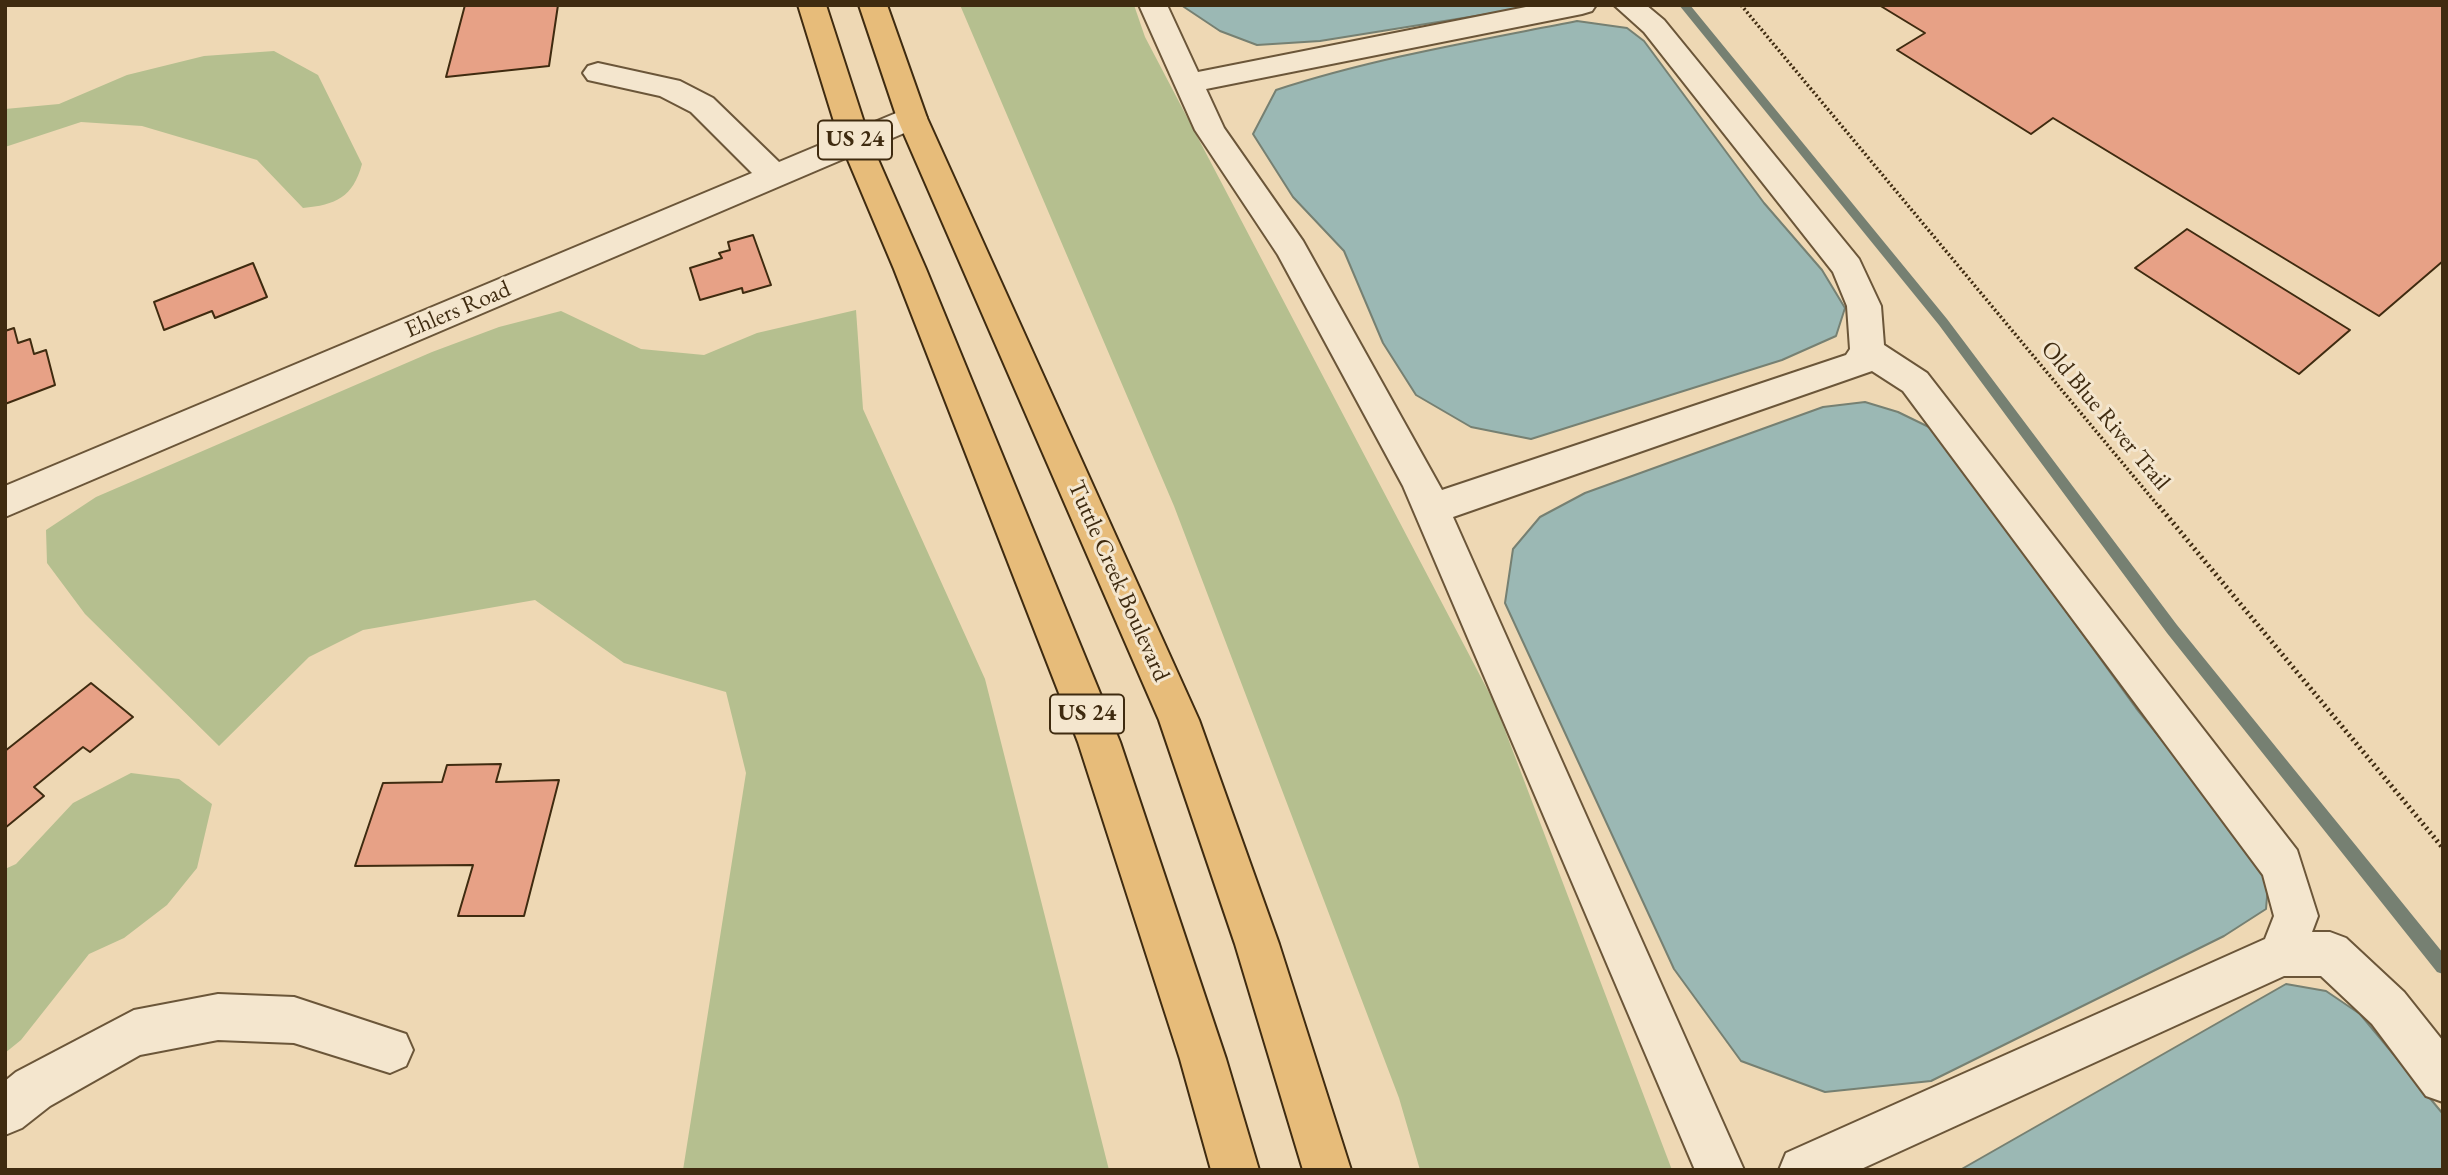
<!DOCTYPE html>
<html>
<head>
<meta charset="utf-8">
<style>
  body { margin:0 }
  #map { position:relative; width:2448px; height:1175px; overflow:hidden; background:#eed8b4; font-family:"EB Garamond",serif }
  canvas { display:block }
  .frame { position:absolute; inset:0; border:7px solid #3f2b10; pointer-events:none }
</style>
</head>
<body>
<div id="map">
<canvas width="2448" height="1175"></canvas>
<div class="frame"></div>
</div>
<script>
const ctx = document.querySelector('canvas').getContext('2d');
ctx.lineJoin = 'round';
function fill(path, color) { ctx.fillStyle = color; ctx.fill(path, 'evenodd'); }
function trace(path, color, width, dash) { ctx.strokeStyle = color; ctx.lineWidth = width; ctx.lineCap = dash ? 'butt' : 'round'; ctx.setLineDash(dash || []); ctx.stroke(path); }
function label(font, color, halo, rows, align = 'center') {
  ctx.font = font + ' "EB Garamond",serif'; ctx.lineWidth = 6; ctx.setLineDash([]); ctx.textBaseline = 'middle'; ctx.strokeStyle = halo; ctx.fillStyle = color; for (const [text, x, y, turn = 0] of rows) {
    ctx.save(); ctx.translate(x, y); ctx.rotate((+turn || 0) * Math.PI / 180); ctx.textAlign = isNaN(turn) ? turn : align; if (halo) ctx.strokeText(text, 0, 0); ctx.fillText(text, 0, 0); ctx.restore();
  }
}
fill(new Path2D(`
  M 960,5 L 1134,5 L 1145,37 L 1495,704 L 1672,1170 L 1420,1170 L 1399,1098 L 1174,506 Z
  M 274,51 L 318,75 L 362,164 C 353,197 336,205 303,208 L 257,160 L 142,126 L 81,122 L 5,147 L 5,109 L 59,104 L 127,75 L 204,56 Z
  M 856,310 L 863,409 L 985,679 L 1109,1170 L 683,1170 L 746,773 L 726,692 L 624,663 L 535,600 L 363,630 L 309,657 L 219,746 L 85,614 L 47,563 L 46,530 L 96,497 L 432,352 L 499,327 L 561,311 L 641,349 L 704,355 L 757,333 Z
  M 131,773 L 179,779 L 212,804 L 197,868 L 167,905 L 124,938 L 89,954 L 21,1040 L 5,1053 L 5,869 L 16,864 L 73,803 Z`), '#b5bf8f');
const water = new Path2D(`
  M 1181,5 L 1544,5 L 1320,41 L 1257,45 L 1220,31 Z
  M 1577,21 L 1627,28 L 1644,41 L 1764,203 L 1822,270 L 1845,308 L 1836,336 L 1782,360 L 1531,439 L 1471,427 L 1416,395 L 1383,343 L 1344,251 L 1293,197 L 1253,134 L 1276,90 C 1374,58 1476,41 1577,21 Z
  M 1865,402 L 1898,412 L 1935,430 L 2136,708 L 2269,873 L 2266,909 L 2224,936 L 1931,1081 L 1825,1092 L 1741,1061 L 1674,969 L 1505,603 L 1513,549 L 1540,517 L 1585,493 L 1823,407 Z
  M 2286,984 L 2326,991 L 2360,1014 L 2443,1114 L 2443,1170 L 1960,1170 Z`);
fill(water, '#9bb8b4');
trace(water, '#768072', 2);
fill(new Path2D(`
  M 1679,5 L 1690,5 L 1947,319 L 2177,625 L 2443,953 L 2443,974 L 2437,972 L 2167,633 L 1939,325 Z`), '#768072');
const building = new Path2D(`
  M 465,5 L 558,5 L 549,66 L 446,77 Z
  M 1879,5 L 2443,5 L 2443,261 L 2379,316 L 2053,118 L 2031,134 L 1897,50 L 1925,33 Z
  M 2187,229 L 2350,330 L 2299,374 L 2135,268 Z
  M 753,235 L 771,285 L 743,293 L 742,288 L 700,300 L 690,268 L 722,258 L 719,253 L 730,250 L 728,242 Z
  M 253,263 L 267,297 L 215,318 L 212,311 L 164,330 L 154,302 Z
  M 14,328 L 18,343 L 30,339 L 34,354 L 46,350 L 55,385 L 5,404 L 5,331 Z
  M 91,683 L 133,717 L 90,752 L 83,747 L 34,787 L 44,796 L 5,828 L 5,751 Z
  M 501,764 L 496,782 L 559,780 L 524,916 L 458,916 L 473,865 L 355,866 L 383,783 L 442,782 L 447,765 Z`);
fill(building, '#e7a186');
trace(building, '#3f2b10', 2);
const minor = new Path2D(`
  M 1139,5 L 1167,5 L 1198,72 L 1536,5 L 1596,5 L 1592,11 L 1582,14 L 1206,89 L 1224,128 L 1303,241 L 1442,490 L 1846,355 L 1850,349 L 1847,306 L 1833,272 L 1644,32 L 1614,5 L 1646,5 L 1664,20 L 1859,259 L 1881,306 L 1884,345 L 1927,373 L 2297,850 L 2318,916 L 2312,932 L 2330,932 L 2346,938 L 2404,992 L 2443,1041 L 2443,1102 L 2426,1096 L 2372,1024 L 2321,976 L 2284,976 L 1859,1170 L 1779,1170 L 1786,1153 L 2265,939 L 2274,916 L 2263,875 L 1903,391 L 1872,371 L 1453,517 L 1744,1170 L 1695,1170 L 1403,486 L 1278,255 L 1195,130 Z
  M 598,63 L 680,81 L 713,98 L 779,162 L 901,111 L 912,108 L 923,111 L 927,118 L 923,125 L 5,517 L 5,486 L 752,173 L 691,112 L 660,96 L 588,80 L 583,73 L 588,66 Z
  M 218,994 L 294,997 L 406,1034 L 413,1050 L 406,1066 L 390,1073 L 294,1043 L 218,1040 L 140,1055 L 50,1106 L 22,1128 L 5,1135 L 5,1081 L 16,1072 L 134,1010 Z`);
const highway = new Path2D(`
  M 798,5 L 826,5 L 870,141 L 926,269 L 1120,742 L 1226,1059 L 1259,1170 L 1211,1170 L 1180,1059 L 1078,742 L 894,269 L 840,141 Z
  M 859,5 L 887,5 L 927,118 L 1199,720 L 1279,944 L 1351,1170 L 1303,1170 L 1235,944 L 1159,720 L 897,118 Z`);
trace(minor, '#6b5639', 4);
trace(highway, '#3f2b10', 4);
trace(new Path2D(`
  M 1741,5 L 2160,508`), '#3f2b10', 3.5, [2, 2.5]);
trace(new Path2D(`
  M 2159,506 L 2443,848`), '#3f2b10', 5, [2, 3.5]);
fill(minor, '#f4e6ce');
fill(highway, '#e7bc7a');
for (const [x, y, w] of [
  [855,140,74],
  [1087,714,74]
]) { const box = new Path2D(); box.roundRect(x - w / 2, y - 19.5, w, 39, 5); ctx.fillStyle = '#f4e6ce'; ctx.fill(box); trace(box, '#3f2b10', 2); }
label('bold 23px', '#3f2b10', null, [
  ["US 24",855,140],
  ["US 24",1087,714]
]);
label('24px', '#3f2b10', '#f4e6ce', [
  ["Ehlers Road",458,310,-23],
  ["Old Blue River Trail",2105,416,50],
  ["Tuttle Creek Boulevard",1118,581,66]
]);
</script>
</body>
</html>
